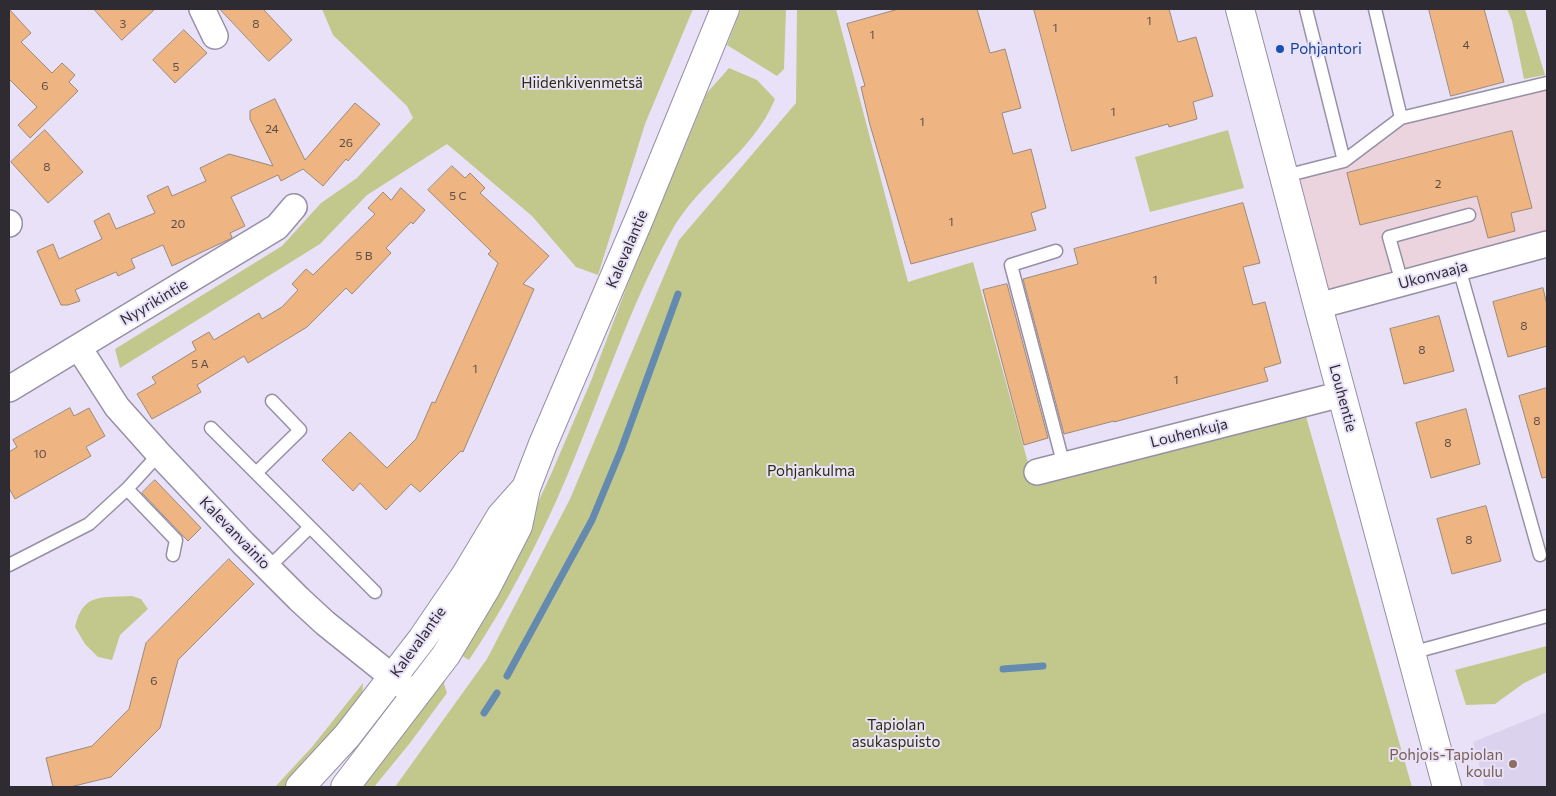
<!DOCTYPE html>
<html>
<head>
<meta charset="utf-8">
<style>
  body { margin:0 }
  #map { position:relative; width:1556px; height:796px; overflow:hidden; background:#e8e1f7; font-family:Commissioner,sans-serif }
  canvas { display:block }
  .frame { position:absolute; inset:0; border:10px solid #2e2b33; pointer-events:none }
</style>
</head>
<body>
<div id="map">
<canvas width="1556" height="796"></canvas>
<div class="frame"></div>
</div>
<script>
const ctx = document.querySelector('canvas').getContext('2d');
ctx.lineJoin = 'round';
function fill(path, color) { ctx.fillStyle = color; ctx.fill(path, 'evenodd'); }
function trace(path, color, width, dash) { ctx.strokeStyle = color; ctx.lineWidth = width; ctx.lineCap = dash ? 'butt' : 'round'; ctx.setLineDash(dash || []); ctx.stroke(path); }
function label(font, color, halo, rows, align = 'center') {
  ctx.font = font + ' Commissioner,sans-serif'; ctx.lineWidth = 4; ctx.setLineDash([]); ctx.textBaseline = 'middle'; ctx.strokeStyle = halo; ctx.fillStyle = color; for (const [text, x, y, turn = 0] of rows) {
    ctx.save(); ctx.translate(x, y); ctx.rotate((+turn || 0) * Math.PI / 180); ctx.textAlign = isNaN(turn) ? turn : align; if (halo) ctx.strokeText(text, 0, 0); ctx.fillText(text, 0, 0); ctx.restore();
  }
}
fill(new Path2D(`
  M 1547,83 L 1547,244 L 1318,306 L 1285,176 L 1344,161 L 1401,118 Z`), '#ecd4df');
fill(new Path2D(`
  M 1547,712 L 1547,787 L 1485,787 L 1473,742 Z`), '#dbd2ee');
fill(new Path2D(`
  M 322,9 L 693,9 L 645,124 L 598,275 L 576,267 L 532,216 L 447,144 L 367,195 L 320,244 L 120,368 L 115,349 L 282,246 L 321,203 L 357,178 L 413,118 L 407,106 L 333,35 Z
  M 741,9 L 786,9 L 784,69 L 777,76 L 727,45 Z
  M 797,9 L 836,9 L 908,282 L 973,262 L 1028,463 L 1039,481 L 1305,413 L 1412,787 L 395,787 L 487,659 L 570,499 L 679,240 L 796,103 Z
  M 1507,9 L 1525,9 L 1545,75 L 1524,79 L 1512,21 Z
  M 729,68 L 757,80 L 775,99 C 753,153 698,182 671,232 C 628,309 601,396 567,476 C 540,540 508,602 469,660 L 456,652 L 523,535 L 552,472 L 591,381 L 627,286 L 707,93 Z
  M 1228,130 L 1244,188 L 1150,212 L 1135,157 Z
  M 132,596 L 141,599 L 148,609 L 120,635 L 112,660 L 98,657 L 85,644 L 75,627 C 83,592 102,598 132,596 Z
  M 1547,646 L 1547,672 L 1524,683 L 1495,704 L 1466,705 L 1455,670 Z
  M 448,672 L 444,684 L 447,693 L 410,743 L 374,787 L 356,787 Z
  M 363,683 L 362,703 L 292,787 L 275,787 L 312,747 Z`), '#c2c88b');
trace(new Path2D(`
  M 1003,669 L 1043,666
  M 507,676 L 592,520 L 621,450 L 678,294
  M 484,713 L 497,693`), '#648ab0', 7);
const building = new Path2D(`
  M 9,9 L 31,33 L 21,42 L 52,73 L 62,63 L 75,75 L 69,82 L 78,91 L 30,138 L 18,125 L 37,107 L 9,79 Z
  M 94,9 L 155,9 L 122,40 Z
  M 220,9 L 263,9 L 292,40 L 269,61 Z
  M 899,9 L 977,9 L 990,53 L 1005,49 L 1021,108 L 1002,113 L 1013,154 L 1031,149 L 1046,208 L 1031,213 L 1036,230 L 911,264 L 870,125 L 861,87 L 865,86 L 847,24 Z
  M 1034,9 L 1169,9 L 1178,42 L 1196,37 L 1213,96 L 1193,102 L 1197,119 L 1169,127 L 1168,124 L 1072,151 Z
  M 1429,9 L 1484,9 L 1504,82 L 1451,96 Z
  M 184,30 L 207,53 L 175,83 L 153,60 Z
  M 275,99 L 305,160 L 355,103 L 380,124 L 348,161 L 346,159 L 323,186 L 303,169 L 281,181 L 278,175 L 231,197 L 245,226 L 230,233 L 232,237 L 230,239 L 172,266 L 163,245 L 131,259 L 135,268 L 118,276 L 116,272 L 75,290 L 80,301 L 68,305 L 61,305 L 37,251 L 53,244 L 59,259 L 102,239 L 94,221 L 109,213 L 116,229 L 155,213 L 147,196 L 168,186 L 172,196 L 206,181 L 200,168 L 229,154 L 273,166 L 250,119 L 250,111 Z
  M 45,130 L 83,172 L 48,203 L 11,162 Z
  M 1512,131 L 1532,208 L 1511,213 L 1515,231 L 1488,238 L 1477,196 L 1360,225 L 1347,173 Z
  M 452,166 L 465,178 L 470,173 L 485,188 L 480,193 L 549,256 L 523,284 L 534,289 L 463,452 L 461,451 L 420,492 L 411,484 L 386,510 L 360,483 L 353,491 L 322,460 L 350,432 L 387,468 L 416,439 L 432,402 L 435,403 L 498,263 L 488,254 L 491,251 L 428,190 Z
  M 401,188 L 425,210 L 413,224 L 411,222 L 386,248 L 391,253 L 352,294 L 346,288 L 307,327 L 248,363 L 244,356 L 197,385 L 201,392 L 152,419 L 137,394 L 156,383 L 152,377 L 196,350 L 192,342 L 209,332 L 214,340 L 259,313 L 262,319 L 282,307 L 298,290 L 292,284 L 306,269 L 313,275 L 375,214 L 368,208 L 383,192 L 391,200 Z
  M 1243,203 L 1260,263 L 1243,267 L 1253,305 L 1265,302 L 1281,363 L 1264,368 L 1268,381 L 1114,422 L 1114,421 L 1064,434 L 1023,279 L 1078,264 L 1074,249 Z
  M 1007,284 L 1048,438 L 1024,445 L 983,290 Z
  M 1543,288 L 1547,305 L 1547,346 L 1508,357 L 1493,302 Z
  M 1439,316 L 1454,371 L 1404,384 L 1390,329 Z
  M 1547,388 L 1547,477 L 1542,478 L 1519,396 Z
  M 70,408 L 74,416 L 89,408 L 105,436 L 86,447 L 91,456 L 15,499 L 9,488 L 9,452 L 17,447 L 13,440 Z
  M 1466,409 L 1480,464 L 1431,478 L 1416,423 Z
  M 155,480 L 201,528 L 188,541 L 142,493 Z
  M 1486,506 L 1501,561 L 1452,574 L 1437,519 Z
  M 229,559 L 254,584 L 178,660 L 160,728 L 111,777 L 70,787 L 53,787 L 46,758 L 92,746 L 129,709 L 146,643 Z`);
fill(building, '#eeb582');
trace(building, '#9b897a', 1);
const lane = new Path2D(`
  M 1306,9 L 1344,161
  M 1375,9 L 1401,118
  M 1285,176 L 1344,161 L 1401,118 L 1547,83
  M 1056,251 L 1011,265 L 1064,466
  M 1459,268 L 1540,555
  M 1402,283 L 1389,237 L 1469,215
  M 211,428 L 375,592
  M 256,473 L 300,430 L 272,401
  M 127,489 L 176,540 L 173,555
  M 9,565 L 89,524 L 127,489 L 159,454
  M 268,568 L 310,527
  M 1411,653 L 1547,616`);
const street = new Path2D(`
  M 202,9 L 215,36
  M 9,223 L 9,224
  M 1318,306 L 1547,244
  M 79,348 L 117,407 L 159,454 L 243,543 L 299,599 L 325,623 L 416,696
  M 9,389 L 277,227 L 294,207
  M 1037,472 L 1342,394`);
const secondary = new Path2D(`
  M 1240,9 L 1318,306 L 1447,787
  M 300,787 L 347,736 L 422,639 L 465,576 L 501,516 L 525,489
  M 345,787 L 446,655 L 486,588 L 518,526 L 526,488 L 543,444 L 640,217 L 725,9`);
trace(lane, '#9790a5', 15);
trace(street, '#9790a5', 28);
trace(secondary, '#9790a5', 30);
trace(lane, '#fff', 12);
trace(street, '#fff', 25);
trace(secondary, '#fff', 28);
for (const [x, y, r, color] of [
  [1280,49,5,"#1a4fb4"],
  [1513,764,5,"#8d6e63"]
]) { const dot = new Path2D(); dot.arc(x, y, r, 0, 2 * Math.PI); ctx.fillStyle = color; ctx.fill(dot); trace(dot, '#e8e1f7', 2); }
label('12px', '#5e4e47', null, [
  ["1",1149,21],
  ["3",123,24],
  ["8",256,24],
  ["1",1055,28],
  ["1",872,35],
  ["4",1466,45],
  ["5",176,67],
  ["6",45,86],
  ["1",1113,112],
  ["1",922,122],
  ["24",272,129],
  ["26",346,143],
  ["8",47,167],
  ["2",1438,184],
  ["5 C",458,196],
  ["1",951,222],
  ["20",178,224],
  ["5 B",364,256],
  ["1",1155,280],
  ["8",1524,326],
  ["8",1422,350],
  ["5 A",200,364],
  ["1",475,369],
  ["1",1176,380],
  ["8",1537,421],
  ["8",1448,443],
  ["10",40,454],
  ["8",1469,540],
  ["6",154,681]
]);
label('15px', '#164399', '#e8e1f7', [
  ["Pohjantori",1290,49]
], 'left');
label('15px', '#2b2d0d', '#e8e1f7', [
  ["Hiidenkivenmetsä",582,83],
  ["Pohjankulma",811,471],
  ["Tapiolan",896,725],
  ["asukaspuisto",896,742]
]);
label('15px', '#2e2b33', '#e8e1f7', [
  ["Kalevalantie",627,249,-67],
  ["Ukonvaaja",1433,275,-15],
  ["Nyyrikintie",154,302,-31],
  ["Louhentie",1343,398,75],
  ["Louhenkuja",1189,433,-14],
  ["Kalevanvainio",235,533,46],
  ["Kalevalantie",418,642,-54]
]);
label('15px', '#785e54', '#e8e1f7', [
  ["Pohjois-Tapiolan",1503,755],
  ["koulu",1503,772]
], 'right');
</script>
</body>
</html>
